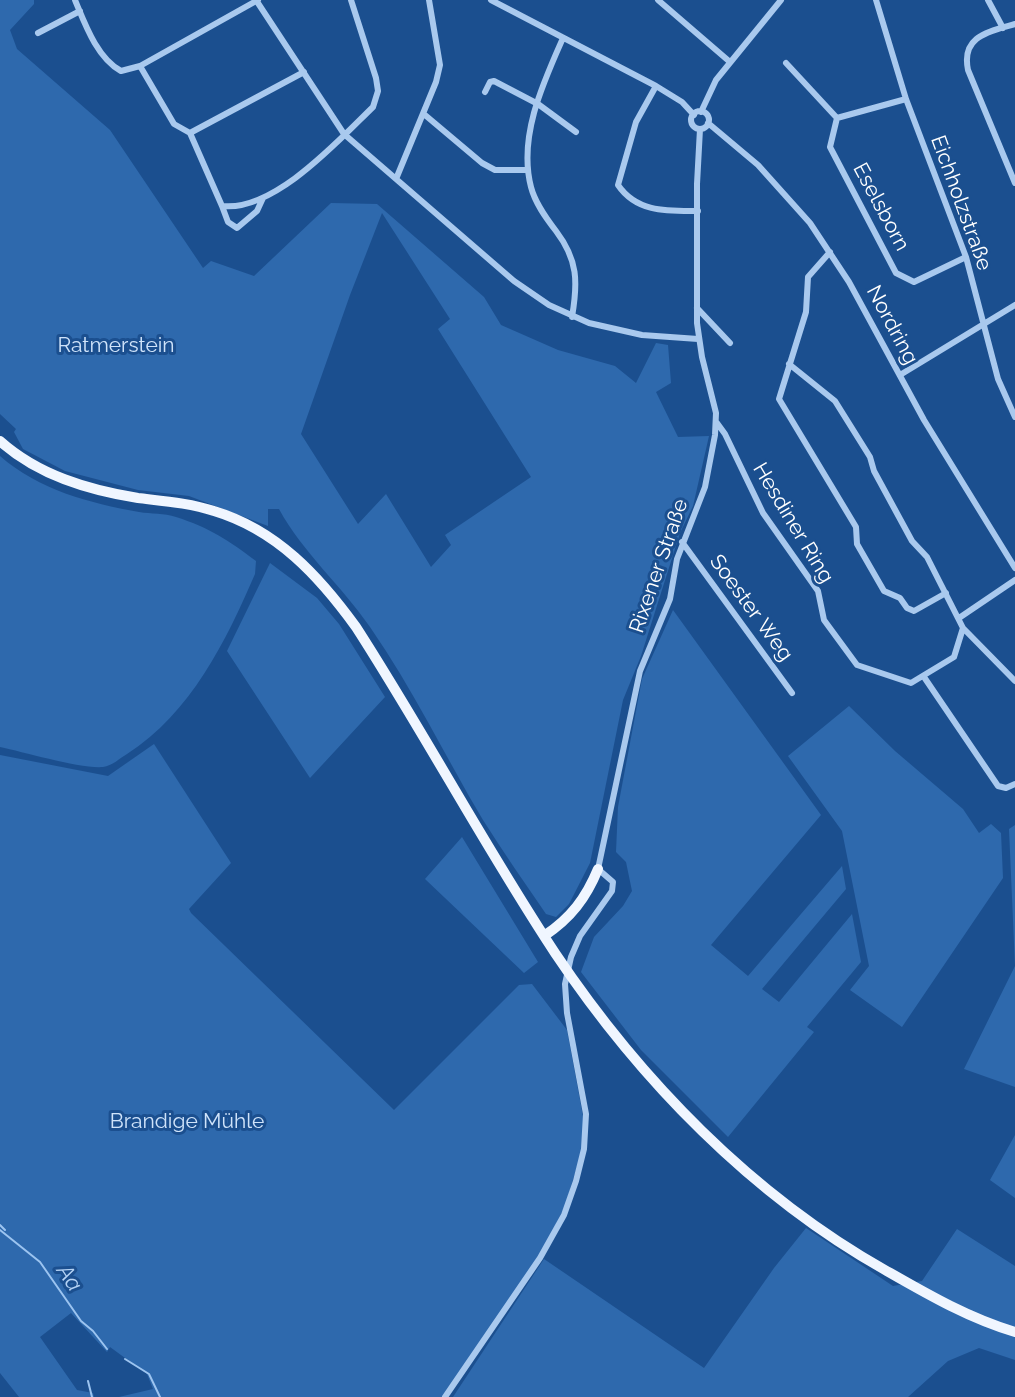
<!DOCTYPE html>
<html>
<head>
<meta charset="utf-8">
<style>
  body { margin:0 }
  canvas { display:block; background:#1b4f8f }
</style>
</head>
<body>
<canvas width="1015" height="1397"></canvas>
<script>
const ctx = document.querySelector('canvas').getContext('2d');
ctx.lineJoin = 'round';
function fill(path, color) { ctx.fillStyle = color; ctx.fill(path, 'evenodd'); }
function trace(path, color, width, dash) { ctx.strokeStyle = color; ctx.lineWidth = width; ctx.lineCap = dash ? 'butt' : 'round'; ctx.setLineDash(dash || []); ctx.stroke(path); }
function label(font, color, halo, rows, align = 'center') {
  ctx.font = font + ' Raleway,sans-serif'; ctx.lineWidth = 6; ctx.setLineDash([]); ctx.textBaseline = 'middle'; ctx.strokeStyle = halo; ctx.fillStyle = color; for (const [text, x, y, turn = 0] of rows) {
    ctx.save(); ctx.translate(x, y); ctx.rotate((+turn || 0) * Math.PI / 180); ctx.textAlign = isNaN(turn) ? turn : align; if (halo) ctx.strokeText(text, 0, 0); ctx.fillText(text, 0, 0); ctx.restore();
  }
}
fill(new Path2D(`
  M 0,0 L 34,0 L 34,4 L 10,30 L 17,49 L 110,130 L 203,268 L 211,261 L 254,276 L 331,203 L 377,204 L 484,297 L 501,325 L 558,350 L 615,366 L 636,383 L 656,343 L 668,345 L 671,383 L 656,392 L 678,437 L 709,436 L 693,506 L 680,533 L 641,656 L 623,700 L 590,863 L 569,904 L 556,917 L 546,914 C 525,883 503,852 483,820 C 445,756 413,689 370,627 C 342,586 303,553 279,509 L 268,509 L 268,526 L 189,496 L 138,490 L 65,471 L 23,449 L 14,432 L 16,429 L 0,414 ZM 382,213 L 450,319 L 438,329 L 531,477 L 445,535 L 451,545 L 431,567 L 386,494 L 358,524 L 301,434 L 350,295 Z
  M 0,456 C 39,490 89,503 139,512 C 151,514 164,513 176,517 C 210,528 228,540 256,561 L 255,574 C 226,641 191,713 127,754 C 120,758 112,766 103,767 C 81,769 24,752 0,747 Z
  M 270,563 L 317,598 L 339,624 L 385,697 L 310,778 L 227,651 Z
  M 673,610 L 821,815 L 711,945 L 748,976 L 842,866 L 846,889 L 762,989 L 779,1002 L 852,914 L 861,962 L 807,1027 L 814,1032 L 728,1137 L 641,1050 L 581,972 L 594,937 L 623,906 L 632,891 L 626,862 L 616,852 L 618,807 L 642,679 Z
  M 849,706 L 895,751 L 963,809 L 979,833 L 991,824 L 1001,833 L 1003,878 L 902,1027 L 850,990 L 869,966 L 842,831 L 788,756 Z
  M 154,744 L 231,863 L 189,909 L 191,913 L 394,1110 L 519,985 L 532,984 L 567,1030 L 585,1127 L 582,1150 L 565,1206 L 540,1256 L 442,1397 L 119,1397 L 153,1389 L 147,1374 L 110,1347 L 107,1352 L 71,1313 L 40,1337 L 77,1390 L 93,1393 L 94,1397 L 19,1397 L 0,1373 L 0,755 L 108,776 Z
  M 1015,825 L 1015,1087 L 964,1069 L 1015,966 L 1009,829 Z
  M 462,837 L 538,962 L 524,973 L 425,879 Z
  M 1015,1135 L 1015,1198 L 990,1180 Z
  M 806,1228 L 893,1286 L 922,1281 L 957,1229 L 1015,1266 L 1015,1360 L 979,1348 L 948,1361 L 908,1397 L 453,1397 L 544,1259 L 704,1368 L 774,1268 Z`), '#2e69ad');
trace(new Path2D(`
  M 0,1225 L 5,1230
  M 0,1230 L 40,1262 L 81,1321 L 93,1331 L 107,1349
  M 125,1359 L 149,1374 L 160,1397
  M 88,1381 L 92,1397`), '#9cc4f0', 2);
trace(new Path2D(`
  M 75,0 C 85,24 97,58 121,71 L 140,66 L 174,124 L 190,133 L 222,206 C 274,212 338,141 373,107 L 378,91 L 376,78 L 351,0
  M 256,0 L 344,134 L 514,281 L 549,305 L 589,323 L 642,335 L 698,339
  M 491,0 L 656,86 L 682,102 L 694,115
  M 658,0 L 730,62
  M 876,0 L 906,99 L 966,257 L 998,379 L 1015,417
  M 988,0 L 1003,28
  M 1015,24 C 988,32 961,36 968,70 L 1015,183
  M 38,33 L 80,11
  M 563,38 C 543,83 518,137 531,187 C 535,203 546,218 556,231 C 578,260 578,282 572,317
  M 786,63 L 837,118 L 906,99
  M 140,66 L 258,0
  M 656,86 L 636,122 L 618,185 C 637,213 668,211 698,211
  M 485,92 L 490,82 L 494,81 L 538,104 L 576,132
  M691 120a9 9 0 1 1 18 0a9 9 0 1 1-18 0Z
  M 701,112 L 716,80 L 781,0
  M 425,115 L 482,163 L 495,170 L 528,170
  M 837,118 L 830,147 L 896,273 L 914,282 L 966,257
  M 708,123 L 758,165 L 810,223 L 849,282 L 924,420 L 1015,568
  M 190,133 L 304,72
  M 396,179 L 436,82 L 440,65 L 429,0
  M 222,206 L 228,222 L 237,228 L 257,211 L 263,198
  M 830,252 L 808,277 L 806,312 L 779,399 L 856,527 L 857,544 L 884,591 L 900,598 L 907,608 L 914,611 L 946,593
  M 697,308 L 730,343
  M 900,375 L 1015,305
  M 717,423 L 725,434 L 763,513 L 818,591 L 824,620 L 857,665 L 911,683 L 954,657 L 963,628 L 927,557 L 912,541 L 874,471 L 870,457 L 835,401 L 789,364
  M 682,542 L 792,693
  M 959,618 L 1015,580
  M 963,628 L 1015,681
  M 924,677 L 998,786 L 1006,788 L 1015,784
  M 445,1397 L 540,1258 L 564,1215 L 576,1181 L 584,1149 L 586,1114 L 567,1013 L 565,984 L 571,957 L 580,936 L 612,891 L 613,882 L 598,869 L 640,671 L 670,599 L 677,559 L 705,487 L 715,435 L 716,413 L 702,357 L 697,323 L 697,184 L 700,129`), '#a9c9ee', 6);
trace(new Path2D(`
  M 0,441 C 38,475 88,490 138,498 C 163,501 190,503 214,511 C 277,530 319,576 356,627 C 425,734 485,847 555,953 C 640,1080 752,1195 885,1270 C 927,1294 968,1318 1015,1332
  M 544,936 C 571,918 586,898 598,869`), '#f0f6ff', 10);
label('21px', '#fff', '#1b4f8f', [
  ["Eichholzstraße",961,203,70],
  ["Eselsborn",881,207,62],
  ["Nordring",892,325,62],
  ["Hesdiner Ring",793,523,59],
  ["Rixener Straße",659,566,-71],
  ["Soester Weg",751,608,54]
]);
label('21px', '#cfe3fa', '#1b4f8f', [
  ["Ratmerstein",116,346],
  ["Brandige Mühle",187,1122]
]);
label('italic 22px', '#b5d3f5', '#1b4f8f', [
  ["Aa",69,1278,56]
]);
</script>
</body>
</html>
